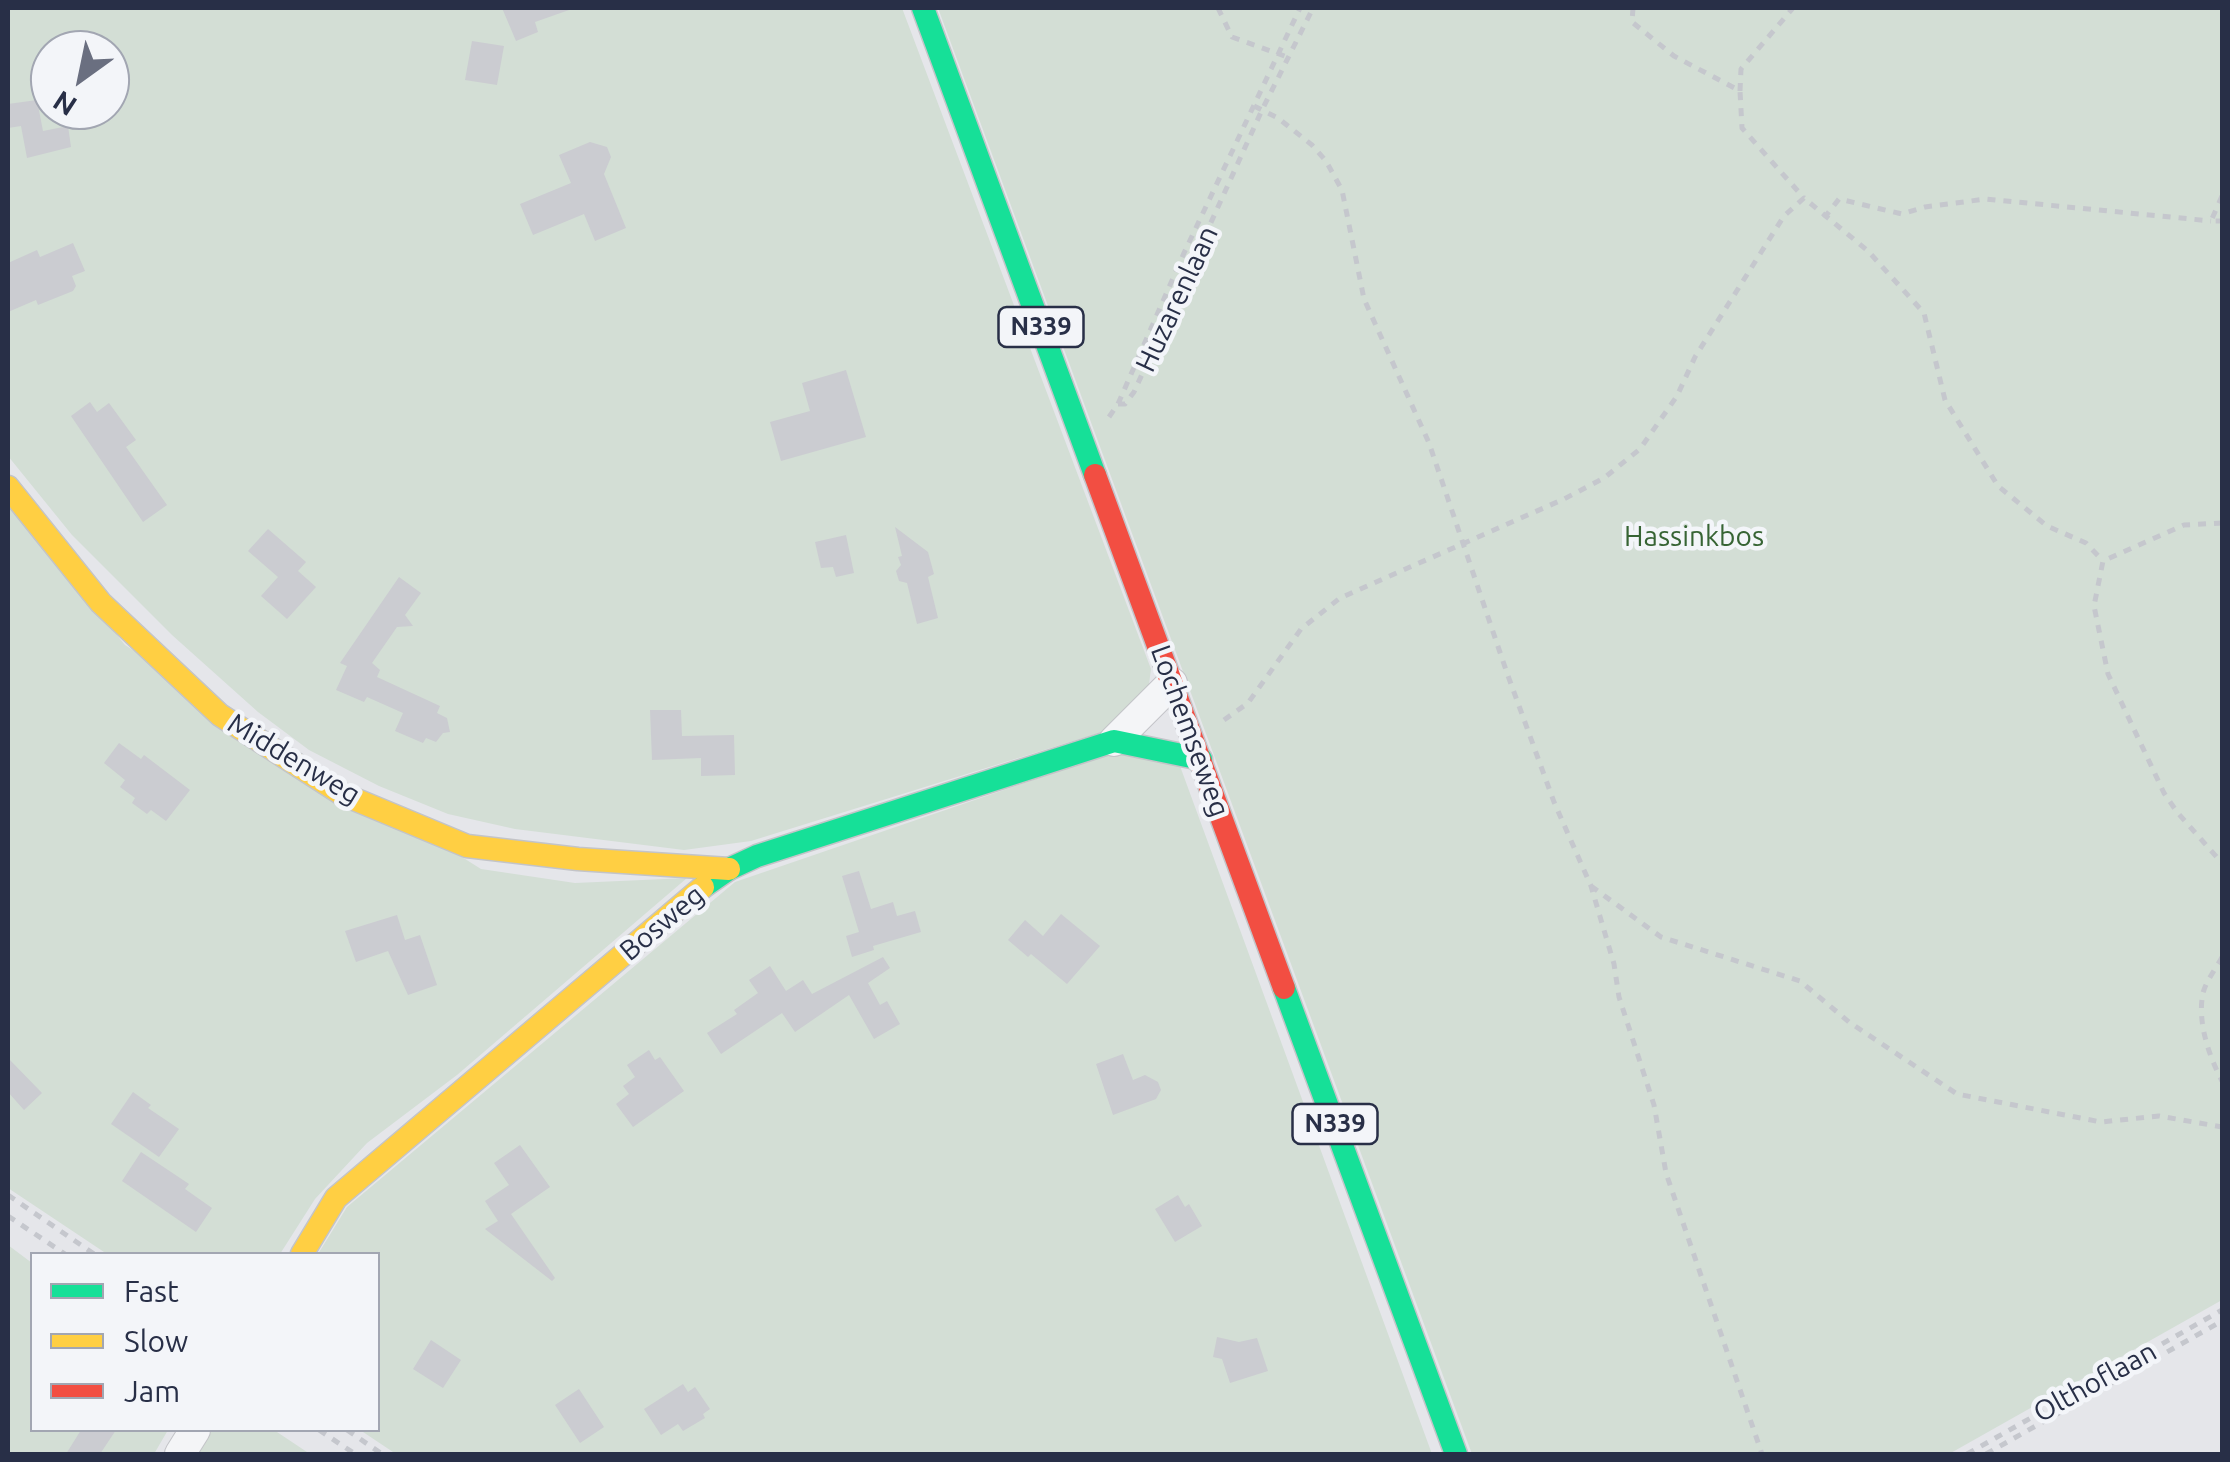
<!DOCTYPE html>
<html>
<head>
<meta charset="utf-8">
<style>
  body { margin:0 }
  #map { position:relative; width:2230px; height:1462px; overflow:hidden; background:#e5e6ea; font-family:Ubuntu,sans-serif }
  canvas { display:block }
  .frame { position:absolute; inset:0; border:10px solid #282f47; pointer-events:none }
  .legend { position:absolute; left:30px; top:1252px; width:350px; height:180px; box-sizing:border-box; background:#f3f5f9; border:2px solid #a2a6b2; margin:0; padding:12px 18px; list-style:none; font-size:30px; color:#282f47 }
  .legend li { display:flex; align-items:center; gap:20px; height:50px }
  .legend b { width:50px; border:2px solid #a2a6b2 }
  .north { position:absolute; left:30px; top:30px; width:100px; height:100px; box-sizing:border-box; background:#f3f5f9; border:2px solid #a2a6b2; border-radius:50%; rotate:213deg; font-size:28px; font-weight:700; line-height:40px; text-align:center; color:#282f47 }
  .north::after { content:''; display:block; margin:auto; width:35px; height:45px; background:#6a6f80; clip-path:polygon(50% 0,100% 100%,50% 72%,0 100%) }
</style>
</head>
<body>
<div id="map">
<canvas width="2230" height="1462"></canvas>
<div class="frame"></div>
<ul class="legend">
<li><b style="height:12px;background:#16e098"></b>Fast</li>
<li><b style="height:12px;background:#ffcf43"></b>Slow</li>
<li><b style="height:12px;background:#f24e42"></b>Jam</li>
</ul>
<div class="north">N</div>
</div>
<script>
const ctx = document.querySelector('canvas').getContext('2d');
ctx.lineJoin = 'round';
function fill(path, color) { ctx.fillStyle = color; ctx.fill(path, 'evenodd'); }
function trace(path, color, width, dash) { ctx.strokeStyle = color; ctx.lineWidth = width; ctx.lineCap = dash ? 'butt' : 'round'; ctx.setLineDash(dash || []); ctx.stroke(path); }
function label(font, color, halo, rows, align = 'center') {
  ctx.font = font + ' Ubuntu,sans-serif'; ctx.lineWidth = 9; ctx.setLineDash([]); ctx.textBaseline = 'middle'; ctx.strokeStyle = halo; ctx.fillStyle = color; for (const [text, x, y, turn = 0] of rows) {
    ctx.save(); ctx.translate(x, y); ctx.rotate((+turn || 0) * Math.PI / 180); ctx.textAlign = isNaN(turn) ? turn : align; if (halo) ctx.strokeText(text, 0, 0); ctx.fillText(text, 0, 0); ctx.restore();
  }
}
fill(new Path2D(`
  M 8,8 L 902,8 L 1151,669 L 1148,692 L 1102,732 L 751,841 L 684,850 L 515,829 L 448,814 L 379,786 L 309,750 L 258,712 L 172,635 L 72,535 L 8,456 ZM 50,50 L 110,50 L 110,110 L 50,110 Z
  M 938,8 L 2222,8 L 2222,1300 L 1949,1454 L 1472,1454 Z
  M 8,500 L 125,645 L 481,869 L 575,883 L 687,878 L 457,1075 L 367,1143 L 315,1199 L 280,1254 L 107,1254 L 8,1188 Z
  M 1112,753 L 1180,766 L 1432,1454 L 396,1454 L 360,1430 L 378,1430 L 378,1254 L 318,1254 L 347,1207 L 735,882 Z
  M 8,1245 L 32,1263 L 32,1430 L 168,1430 L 154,1454 L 8,1454 Z
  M 210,1430 L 274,1430 L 310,1454 L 195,1454 Z`), '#d3ded5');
fill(new Path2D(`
  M 502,8 L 568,8 L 569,10 L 535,22 L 538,32 L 516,41 Z
  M 472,41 L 504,46 L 497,85 L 465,80 Z
  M 37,100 L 43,131 L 68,126 L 71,147 L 27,158 L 21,126 L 8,128 L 8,104 Z
  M 590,142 L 607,147 L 611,157 L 604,174 L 626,228 L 595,241 L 584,214 L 533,235 L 520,204 L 571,183 L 559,155 Z
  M 73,243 L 85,271 L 72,276 L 76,286 L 73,291 L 38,305 L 36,300 L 8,312 L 8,263 L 37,250 L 40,257 Z
  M 846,370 L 866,437 L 781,461 L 770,422 L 810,411 L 802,383 Z
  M 90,402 L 97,412 L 109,403 L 136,440 L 126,447 L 167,505 L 143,522 L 71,416 Z
  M 895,527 L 928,552 L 934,574 L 928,577 L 938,618 L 917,624 L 907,583 L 899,581 L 896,571 L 901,565 L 898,557 L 902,556 Z
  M 268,529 L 306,562 L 298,571 L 316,587 L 287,619 L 261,596 L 278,577 L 248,551 Z
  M 846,535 L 854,573 L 836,577 L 833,567 L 821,568 L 815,542 Z
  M 399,577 L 421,593 L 405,615 L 413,626 L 397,627 L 372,663 L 380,670 L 377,677 L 440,706 L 437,713 L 447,718 L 450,732 L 443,733 L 436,742 L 426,738 L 423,743 L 395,731 L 403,713 L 367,697 L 364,702 L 336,690 L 347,666 L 340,663 Z
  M 650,710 L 681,710 L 682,736 L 734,735 L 735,775 L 701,776 L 701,758 L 652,760 Z
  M 119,743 L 141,759 L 144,755 L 190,790 L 166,821 L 151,810 L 147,814 L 132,803 L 135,798 L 120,787 L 125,780 L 104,763 Z
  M 859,871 L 871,909 L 893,902 L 897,916 L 915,911 L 921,932 L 873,946 L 874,950 L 852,957 L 846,936 L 859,932 L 842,876 Z
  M 1061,914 L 1100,946 L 1067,984 L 1031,954 L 1028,957 L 1008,940 L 1025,920 L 1043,936 Z
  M 397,915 L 405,940 L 420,935 L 437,985 L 408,995 L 388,951 L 356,962 L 345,931 Z
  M 883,957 L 890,968 L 868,983 L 880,1005 L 887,1001 L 900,1024 L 874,1039 L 849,995 L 795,1032 L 782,1013 L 721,1054 L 707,1033 L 737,1014 L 734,1010 L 758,993 L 749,980 L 770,966 L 786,991 L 803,980 L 812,994 Z
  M 649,1050 L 655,1060 L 660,1057 L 684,1091 L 633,1127 L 616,1104 L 629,1094 L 623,1086 L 635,1077 L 627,1065 Z
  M 1123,1054 L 1133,1080 L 1145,1075 L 1158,1082 L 1161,1090 L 1156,1099 L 1113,1115 L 1096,1064 Z
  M 8,1058 L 42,1093 L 24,1110 L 8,1092 Z
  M 133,1092 L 151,1105 L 148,1108 L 179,1129 L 159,1157 L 111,1124 Z
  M 520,1145 L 550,1187 L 511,1214 L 555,1278 L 552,1281 L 485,1229 L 498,1221 L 485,1201 L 509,1185 L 494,1163 Z
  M 141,1152 L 189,1184 L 185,1189 L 212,1208 L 196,1232 L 122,1181 Z
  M 1178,1195 L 1185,1207 L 1189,1204 L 1202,1226 L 1175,1242 L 1155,1209 Z
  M 1217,1337 L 1239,1342 L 1257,1338 L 1268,1371 L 1230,1383 L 1222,1359 L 1213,1357 Z
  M 431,1340 L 461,1360 L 443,1388 L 413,1369 Z
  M 683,1384 L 688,1392 L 695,1387 L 710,1409 L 703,1414 L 705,1418 L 683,1431 L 678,1424 L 661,1435 L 644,1409 Z
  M 579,1389 L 604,1427 L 580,1443 L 555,1405 Z
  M 81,1430 L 116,1430 L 100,1454 L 66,1454 Z`), '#cbccd1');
const street = new Path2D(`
  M 1114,741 L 1172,683
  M 180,1454 L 195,1430`);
const fast = new Path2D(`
  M 923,8 L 1095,475
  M 703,887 L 729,869 L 757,856 L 1114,741 L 1201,759
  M 1284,988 L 1456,1454`);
const slow = new Path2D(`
  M 8,487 L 101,603 L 220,715 L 342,794 L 467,846 L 578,859 L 729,869
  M 302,1254 L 336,1198 L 703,887`);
const jam = new Path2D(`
  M 1095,475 L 1284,988`);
trace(street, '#c3c4c8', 32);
trace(fast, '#c3c4c8', 25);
trace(slow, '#c3c4c8', 25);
trace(jam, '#c3c4c8', 25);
trace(new Path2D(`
  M 1218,8 L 1232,37 L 1290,58
  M 1633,8 L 1632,22 L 1674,56 L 1740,91 L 1742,128 L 1804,198
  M 1740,91 L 1741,69 L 1793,8
  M 1254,106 L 1278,118 L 1312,145 L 1326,161 L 1342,190 L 1364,299 L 1429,443 L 1507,673 L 1554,802 L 1591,886 L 1614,964 L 1619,997 L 1654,1105 L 1666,1173 L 1762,1454
  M 2222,196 L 2211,221 L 2222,221
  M 1824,218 L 1839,199 L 1902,214 L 1925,207 L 1986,199 L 2211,221
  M 1118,404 L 1125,404 L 1134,392 L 1262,110 L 1313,8
  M 1109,417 L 1118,404 L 1184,253 L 1300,8
  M 2222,523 L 2184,525 L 2103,561 L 2094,606 L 2108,674 L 2164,793 L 2177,812 L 2222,863
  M 1224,720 L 1248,703 L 1301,629 L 1340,598 L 1564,499 L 1604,478 L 1640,449 L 1677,396 L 1695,357 L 1784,216 L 1804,198 L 1868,251 L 1924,313 L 1945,400 L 1998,486 L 2047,526 L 2086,543 L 2103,561
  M 1591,886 L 1661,937 L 1800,981 L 1849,1022 L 1957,1094 L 2101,1122 L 2159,1116 L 2222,1127
  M 2222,957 C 2217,967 2206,981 2203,993 C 2197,1022 2209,1056 2222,1081
  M 8,1195 L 94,1254
  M 8,1216 L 65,1254
  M 319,1430 L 355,1454
  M 347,1430 L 382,1454
  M 1967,1454 L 2222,1310
  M 1986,1454 L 2222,1321`), '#c5c7cd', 5, [8, 8]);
trace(street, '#f4f5f7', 30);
trace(fast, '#16e098', 22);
trace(slow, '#ffcf43', 22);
trace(jam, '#f24e42', 22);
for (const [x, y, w] of [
  [1041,327,85],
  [1335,1124,85]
]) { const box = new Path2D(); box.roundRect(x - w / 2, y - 20, w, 40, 8); ctx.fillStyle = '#f3f5f9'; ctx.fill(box); trace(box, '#282f47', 2.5); }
label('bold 25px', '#282f47', null, [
  ["N339",1041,327],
  ["N339",1335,1124]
]);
label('28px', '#282f47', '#f3f5f9', [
  ["Huzarenlaan",1177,299,-65],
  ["Lochemseweg",1190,731,70],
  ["Middenweg",294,759,31],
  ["Bosweg",662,923,-40],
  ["Olthoflaan",2095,1382,-29]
]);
label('28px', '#376434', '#f3f5f9', [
  ["Hassinkbos",1694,537]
]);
</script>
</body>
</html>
